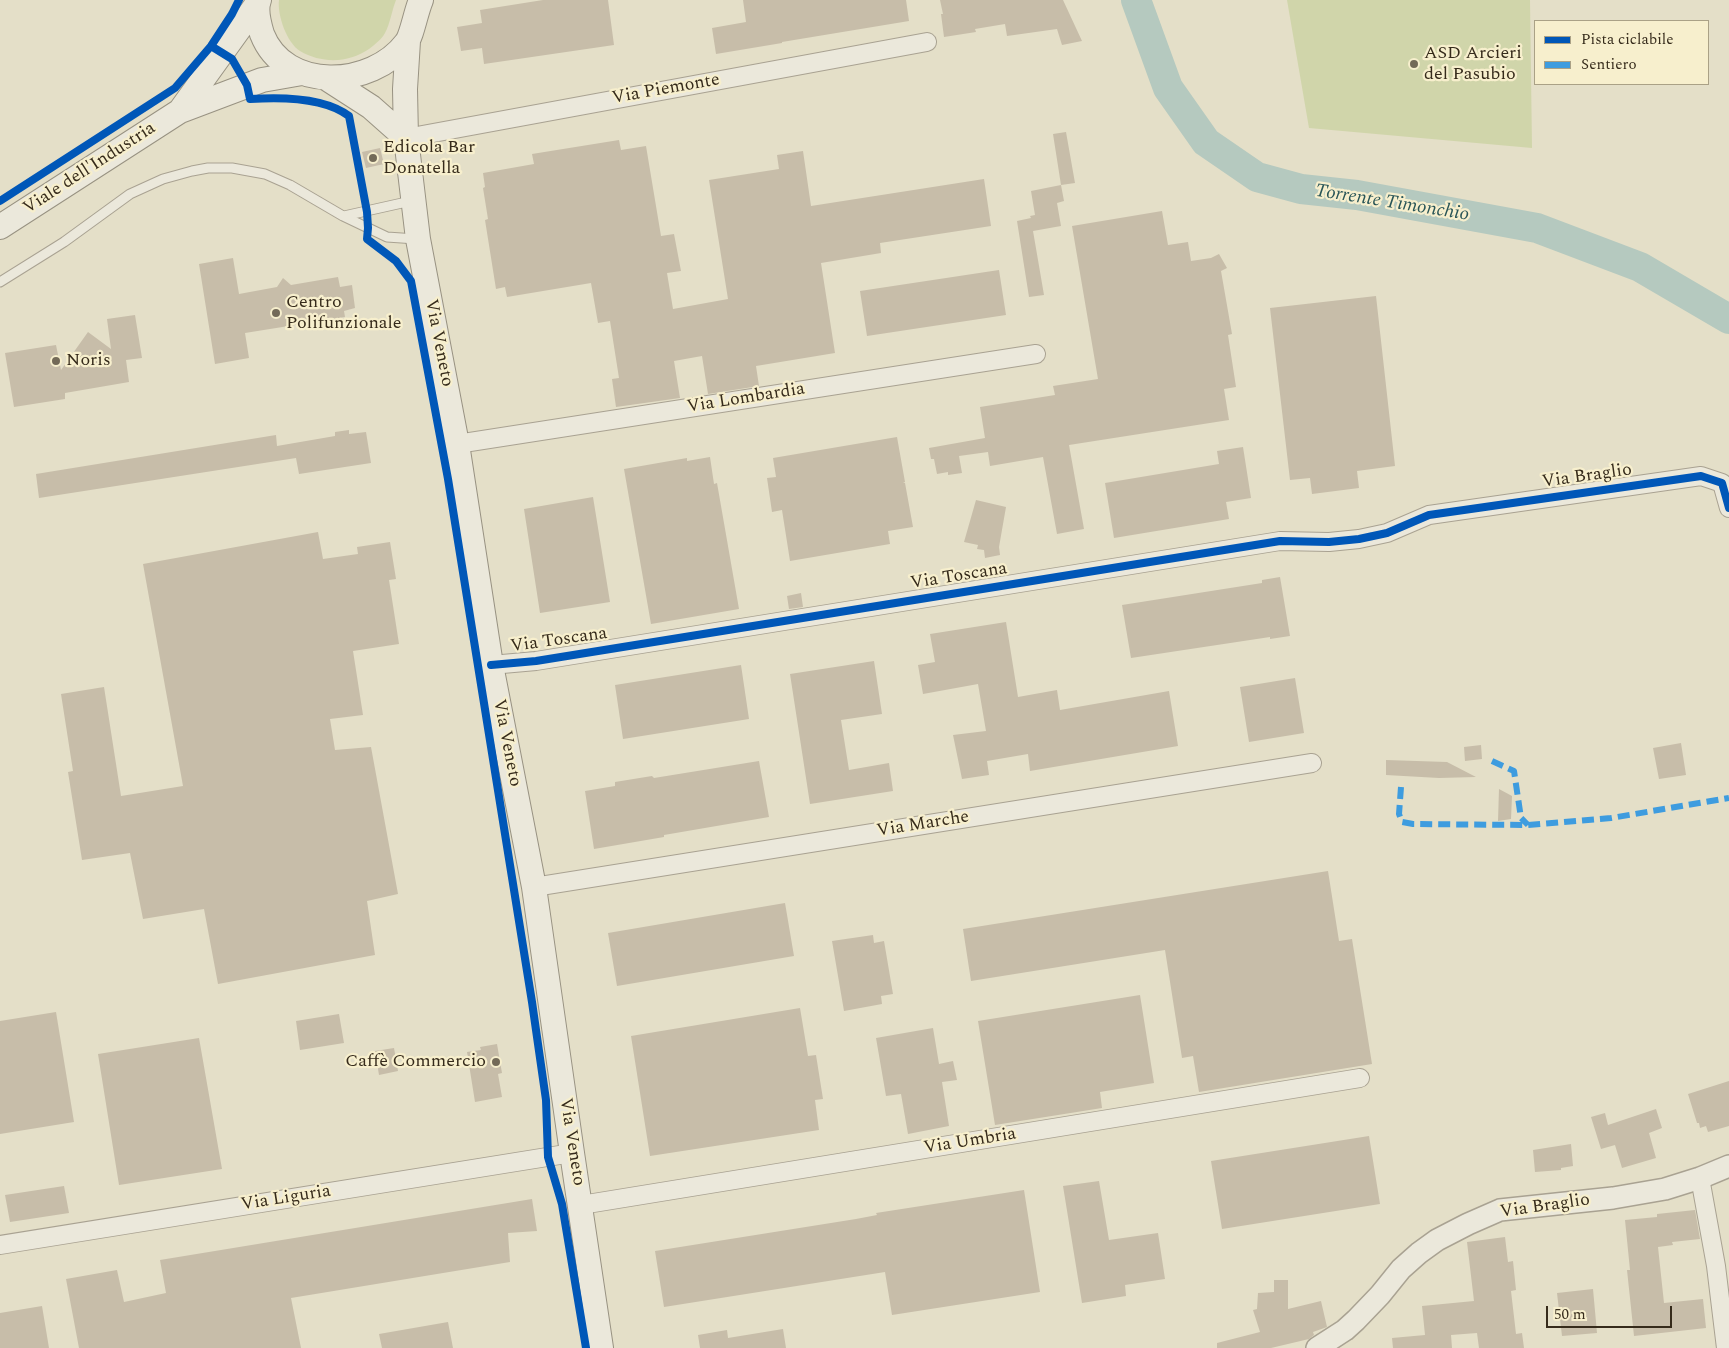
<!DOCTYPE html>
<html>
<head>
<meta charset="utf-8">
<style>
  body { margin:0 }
  #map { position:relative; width:1729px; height:1348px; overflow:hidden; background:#e4dfc8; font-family:Spectral,serif }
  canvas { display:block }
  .legend { position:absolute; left:1534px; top:20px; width:175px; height:65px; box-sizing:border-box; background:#f7efcd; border:1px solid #aaa186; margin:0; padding:6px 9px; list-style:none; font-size:15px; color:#362b1b }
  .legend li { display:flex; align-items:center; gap:10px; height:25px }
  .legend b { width:25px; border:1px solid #aaa186 }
  .scale { position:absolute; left:1546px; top:1306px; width:126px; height:22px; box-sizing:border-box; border:2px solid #362b1b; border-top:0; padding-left:6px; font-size:15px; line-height:18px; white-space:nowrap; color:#362b1b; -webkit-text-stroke:4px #f7efcd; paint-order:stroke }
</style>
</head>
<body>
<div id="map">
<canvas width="1729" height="1348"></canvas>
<ul class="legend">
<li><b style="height:6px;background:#0057b8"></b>Pista ciclabile</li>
<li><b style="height:6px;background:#3e9cdf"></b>Sentiero</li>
</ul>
<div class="scale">50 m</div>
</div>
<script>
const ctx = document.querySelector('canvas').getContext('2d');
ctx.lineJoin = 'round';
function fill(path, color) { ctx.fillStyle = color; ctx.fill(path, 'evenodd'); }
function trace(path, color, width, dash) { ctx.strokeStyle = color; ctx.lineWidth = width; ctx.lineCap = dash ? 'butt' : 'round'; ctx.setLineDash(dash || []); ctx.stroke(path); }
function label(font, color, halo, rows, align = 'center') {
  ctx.font = font + ' Spectral,serif'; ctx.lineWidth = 4.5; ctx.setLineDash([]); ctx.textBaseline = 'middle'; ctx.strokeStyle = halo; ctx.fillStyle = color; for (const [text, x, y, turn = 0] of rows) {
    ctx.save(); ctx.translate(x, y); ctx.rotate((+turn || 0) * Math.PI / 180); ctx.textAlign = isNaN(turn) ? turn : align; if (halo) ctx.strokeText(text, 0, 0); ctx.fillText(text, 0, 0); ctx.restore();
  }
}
fill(new Path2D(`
  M 279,0 L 396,0 C 392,10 390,24 385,33 C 382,39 374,45 369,49 C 349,63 322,64 300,51 C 287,43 277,15 279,0 Z
  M 1287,0 L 1530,0 L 1532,148 L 1309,128 Z`), '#d0d5aa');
trace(new Path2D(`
  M 1136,0 L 1168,88 L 1206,142 L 1257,177 L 1301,189 L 1357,195 L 1537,228 L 1640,267 L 1729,319`), '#b5c9bf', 30);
fill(new Path2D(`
  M 543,0 L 608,0 L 614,45 L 484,64 L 482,48 L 461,51 L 457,27 L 482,23 L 480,10 Z
  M 743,0 L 906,0 L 909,21 L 782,42 L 782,43 L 716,54 L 712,28 L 746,22 Z
  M 940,0 L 1063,0 L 1082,41 L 1062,45 L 1057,29 L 1007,36 L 1005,24 L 975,29 L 976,32 L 944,37 L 941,14 L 943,14 Z
  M 1066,132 L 1075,183 L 1061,185 L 1053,134 Z
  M 619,140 L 621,150 L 646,146 L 661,236 L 674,234 L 681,271 L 667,273 L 673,309 L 728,299 L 709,180 L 779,169 L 777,155 L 803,151 L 811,206 L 984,179 L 991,226 L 880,243 L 881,253 L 821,263 L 835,353 L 756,366 L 759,386 L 708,394 L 702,356 L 674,361 L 680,398 L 616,407 L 612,379 L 619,378 L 610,321 L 598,323 L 591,283 L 507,297 L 505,287 L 496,289 L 485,220 L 488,219 L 483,188 L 485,187 L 483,173 L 534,164 L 532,154 Z
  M 380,148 L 384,164 L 366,168 L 362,152 Z
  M 1061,185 L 1064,201 L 1057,203 L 1061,226 L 1033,231 L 1044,295 L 1029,297 L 1017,221 L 1031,218 L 1030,216 L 1035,215 L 1031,191 Z
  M 1162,211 L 1168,245 L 1188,242 L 1191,261 L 1211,258 L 1219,254 L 1227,268 L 1221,271 L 1232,334 L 1228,335 L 1236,387 L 1224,389 L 1229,420 L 1069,445 L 1084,529 L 1057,534 L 1043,457 L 990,466 L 988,452 L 959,456 L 962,473 L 948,475 L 948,472 L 937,474 L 934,459 L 931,459 L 929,448 L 985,438 L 980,407 L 1055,395 L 1053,386 L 1098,379 L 1072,226 Z
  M 233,258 L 239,294 L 277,287 L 283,278 L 291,285 L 338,277 L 340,287 L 352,285 L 355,308 L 344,311 L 345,317 L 245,333 L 249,358 L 215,364 L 199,264 Z
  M 999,270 L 1006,315 L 867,336 L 860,291 Z
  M 1376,296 L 1395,466 L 1357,471 L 1359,488 L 1312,494 L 1310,478 L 1290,480 L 1270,308 Z
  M 135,315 L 142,358 L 126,360 L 129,382 L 65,393 L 65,399 L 14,407 L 5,353 L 56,345 L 61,370 L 88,332 L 111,349 L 107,319 Z
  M 349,430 L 349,434 L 366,432 L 371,463 L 299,474 L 296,458 L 39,498 L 36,474 L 276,435 L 277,446 L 335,436 L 335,432 Z
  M 897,437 L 905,482 L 903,483 L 905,483 L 913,527 L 888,531 L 890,544 L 790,561 L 782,510 L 772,512 L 767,478 L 776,477 L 773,458 Z
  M 1243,447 L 1251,498 L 1226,502 L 1229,519 L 1114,538 L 1105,483 L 1219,464 L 1217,451 Z
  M 710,457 L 714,484 L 717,483 L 739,609 L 651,624 L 624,469 L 687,458 L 687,461 Z
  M 593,497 L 610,602 L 540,613 L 524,509 Z
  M 976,500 L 1006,507 L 999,547 L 1000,555 L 985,558 L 984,550 L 977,549 L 978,545 L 964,542 Z
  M 318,532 L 323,559 L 358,554 L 357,547 L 390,542 L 396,579 L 389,580 L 399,644 L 353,651 L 363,715 L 330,719 L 335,750 L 371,747 L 398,894 L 367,901 L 375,955 L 218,984 L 204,909 L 143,919 L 130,853 L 82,860 L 68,772 L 73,771 L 61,694 L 104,687 L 121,796 L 183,786 L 143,564 Z
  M 1280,577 L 1290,636 L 1270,639 L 1270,637 L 1131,658 L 1122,605 L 1262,583 L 1262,580 Z
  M 801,593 L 803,607 L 789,609 L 787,596 Z
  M 1006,622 L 1018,697 L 1057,690 L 1060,710 L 1169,691 L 1178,746 L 1030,771 L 1028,754 L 987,761 L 989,775 L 962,779 L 953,735 L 986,731 L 978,684 L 923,694 L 918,665 L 935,662 L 930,634 Z
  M 874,661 L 882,714 L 841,720 L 849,770 L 889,763 L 893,791 L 810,804 L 790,674 Z
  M 741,665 L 749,719 L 623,739 L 615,685 Z
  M 1295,678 L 1304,733 L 1249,742 L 1240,687 Z
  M 1681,743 L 1686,775 L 1659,779 L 1653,748 Z
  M 1481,745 L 1482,759 L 1465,761 L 1464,747 Z
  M 1386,760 L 1447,762 L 1476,777 L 1439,778 L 1386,775 Z
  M 759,761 L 769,817 L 664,835 L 664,837 L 594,849 L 585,791 L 615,786 L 615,782 L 652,776 L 654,778 Z
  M 1499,789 L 1512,796 L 1511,819 L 1498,821 Z
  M 1328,871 L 1339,941 L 1352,939 L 1372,1064 L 1199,1092 L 1193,1056 L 1182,1058 L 1165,950 L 971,981 L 963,929 Z
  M 785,903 L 794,956 L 617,986 L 608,933 Z
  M 873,935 L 874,943 L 884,941 L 893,994 L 881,996 L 882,1004 L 844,1011 L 832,941 Z
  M 1140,995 L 1154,1083 L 1100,1092 L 1102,1108 L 995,1125 L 978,1021 Z
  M 800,1008 L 808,1056 L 816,1055 L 823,1099 L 815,1100 L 819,1130 L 650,1156 L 631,1036 Z
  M 56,1012 L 74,1122 L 0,1134 L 0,1021 Z
  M 339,1014 L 344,1043 L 300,1050 L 296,1021 Z
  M 933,1028 L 939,1064 L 953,1061 L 957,1080 L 942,1082 L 949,1126 L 908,1134 L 901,1094 L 886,1096 L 876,1038 Z
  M 199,1038 L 222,1169 L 119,1185 L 98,1054 Z
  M 497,1044 L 502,1073 L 498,1074 L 502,1097 L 475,1102 L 467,1052 L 481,1050 L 480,1047 Z
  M 394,1048 L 398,1071 L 379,1075 L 375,1051 Z
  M 1729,1081 L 1729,1126 L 1708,1132 L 1706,1126 L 1700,1128 L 1699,1123 L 1697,1123 L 1688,1094 Z
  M 1656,1109 L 1662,1128 L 1649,1133 L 1656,1158 L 1622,1168 L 1615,1145 L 1601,1149 L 1591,1117 L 1605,1113 L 1608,1125 Z
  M 1369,1136 L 1380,1204 L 1222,1229 L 1211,1161 Z
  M 1571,1144 L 1573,1166 L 1561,1168 L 1561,1170 L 1535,1172 L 1533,1150 Z
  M 1099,1181 L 1109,1240 L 1158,1233 L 1165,1279 L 1125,1285 L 1126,1296 L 1082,1303 L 1063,1186 Z
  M 64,1186 L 69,1213 L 10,1222 L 5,1195 Z
  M 1024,1190 L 1040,1292 L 892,1315 L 885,1272 L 664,1307 L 655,1251 L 856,1219 L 877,1215 L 876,1213 Z
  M 532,1199 L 537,1231 L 508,1233 L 510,1262 L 291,1298 L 301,1348 L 79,1348 L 66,1279 L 117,1270 L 124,1302 L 166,1293 L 160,1260 Z
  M 1695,1210 L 1700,1239 L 1672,1242 L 1673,1245 L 1658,1247 L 1664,1303 L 1703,1299 L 1706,1328 L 1634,1336 L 1627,1270 L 1630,1270 L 1625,1220 L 1657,1217 L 1657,1214 Z
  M 1505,1237 L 1508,1262 L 1513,1261 L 1516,1290 L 1511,1291 L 1516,1334 L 1522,1333 L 1524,1348 L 1479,1348 L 1477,1333 L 1451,1335 L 1452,1348 L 1393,1348 L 1392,1338 L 1425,1335 L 1422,1306 L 1474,1301 L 1467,1242 Z
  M 1274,1280 L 1288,1280 L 1288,1309 L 1321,1301 L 1327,1327 L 1313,1332 L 1314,1335 L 1309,1339 L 1271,1348 L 1217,1348 L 1217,1343 L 1260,1332 L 1253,1310 L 1257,1309 L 1258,1293 L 1274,1292 Z
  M 1593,1289 L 1597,1333 L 1562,1336 L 1557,1293 Z
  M 42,1306 L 49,1348 L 0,1348 L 0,1313 Z
  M 448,1322 L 453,1348 L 382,1348 L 379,1334 Z
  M 783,1329 L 786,1348 L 700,1348 L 698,1335 L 727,1330 L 728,1338 Z`), '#c7bda9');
const service = new Path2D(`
  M 344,216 L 411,201
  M 0,282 L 64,242 L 130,194 L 163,179 L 192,171 L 208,168 L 232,168 L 265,174 L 290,185 L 343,216 L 387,237 L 416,239`);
const minor = new Path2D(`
  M 406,138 L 927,42
  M 457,444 L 1036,354
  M 491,665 L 536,661 L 1280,541 L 1329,542 L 1359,539 L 1387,533 L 1429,515 L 1701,476 L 1722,483 L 1729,508
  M 534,887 L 1312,763
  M 1700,1178 L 1716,1266 L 1726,1348
  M 581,1205 L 1360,1078
  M 0,1245 L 572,1153`);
const tertiary = new Path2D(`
  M 1317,1348 L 1345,1330 L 1356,1320 L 1380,1295 L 1401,1269 L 1419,1253 L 1437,1240 L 1468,1224 L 1500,1210 L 1613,1198 L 1665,1189 L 1700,1178 L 1729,1166`);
const secondary = new Path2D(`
  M 259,0 C 255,10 259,24 262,34 C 285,93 372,88 406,43 C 412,36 416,11 421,0
  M 408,41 L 405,89 L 406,138 L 418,239 L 457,444 L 491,665 L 534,887 L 572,1153 L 601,1348
  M 326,78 L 371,107 L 406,138
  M 180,111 L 257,4
  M 0,227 L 180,111 L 262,80 L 302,73`);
trace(service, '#a9a292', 11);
trace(minor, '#a9a292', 20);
trace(tertiary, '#a9a292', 24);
trace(secondary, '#989282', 26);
trace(service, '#ebe8db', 9);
trace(minor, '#ebe8db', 18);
trace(tertiary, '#ebe8db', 21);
trace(secondary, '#ebe8db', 24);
trace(new Path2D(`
  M 1492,761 L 1514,771 L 1521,818 L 1528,825
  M 1401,787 L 1399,814 L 1402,822 L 1413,824 L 1528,825 L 1611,818 L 1729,798`), '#3e9cdf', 6, [12, 6]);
trace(new Path2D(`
  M 211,46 L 232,59 L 247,85 L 250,99 C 280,97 324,97 349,116 L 367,212 L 368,228 L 367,239 L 396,261 L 411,281 L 448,479 L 532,1002 L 546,1100 L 548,1157 L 562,1204 L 586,1348
  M 0,201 L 175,88 L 211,46 L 232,14 L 239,0
  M 491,665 L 536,661 L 1280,541 L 1329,542 L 1359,539 L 1387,533 L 1429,515 L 1701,476 L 1722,483 L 1729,508`), '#0057b8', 8);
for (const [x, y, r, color] of [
  [1414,64,5,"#736a58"],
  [373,158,5,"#736a58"],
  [276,313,5,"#736a58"],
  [56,361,5,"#736a58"],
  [496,1062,5,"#736a58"]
]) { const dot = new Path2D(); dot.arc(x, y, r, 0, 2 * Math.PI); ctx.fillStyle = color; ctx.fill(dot); trace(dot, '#f7efcd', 2); }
label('18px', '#362b1b', '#f7efcd', [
  ["ASD Arcieri",1424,54],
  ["del Pasubio",1424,75],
  ["Edicola Bar",383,148],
  ["Donatella",383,169],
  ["Centro",286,303],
  ["Polifunzionale",286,324],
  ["Noris",66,361],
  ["Caffè Commercio",486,1062,"right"]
], 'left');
label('18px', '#362b1b', '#f7efcd', [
  ["Via Piemonte",666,90,-10],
  ["Viale dell'Industria",90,169,-33],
  ["Via Veneto",438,343,79],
  ["Via Lombardia",746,399,-9],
  ["Via Braglio",1587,477,-8],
  ["Via Toscana",959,577,-9],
  ["Via Toscana",559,641,-8],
  ["Via Veneto",506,743,79],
  ["Via Marche",923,825,-9],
  ["Via Veneto",571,1142,81],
  ["Via Umbria",970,1142,-9],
  ["Via Liguria",286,1199,-9],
  ["Via Braglio",1545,1207,-8]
]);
label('italic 19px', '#295557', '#f7efcd', [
  ["Torrente Timonchio",1392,204,9]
]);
</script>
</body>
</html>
